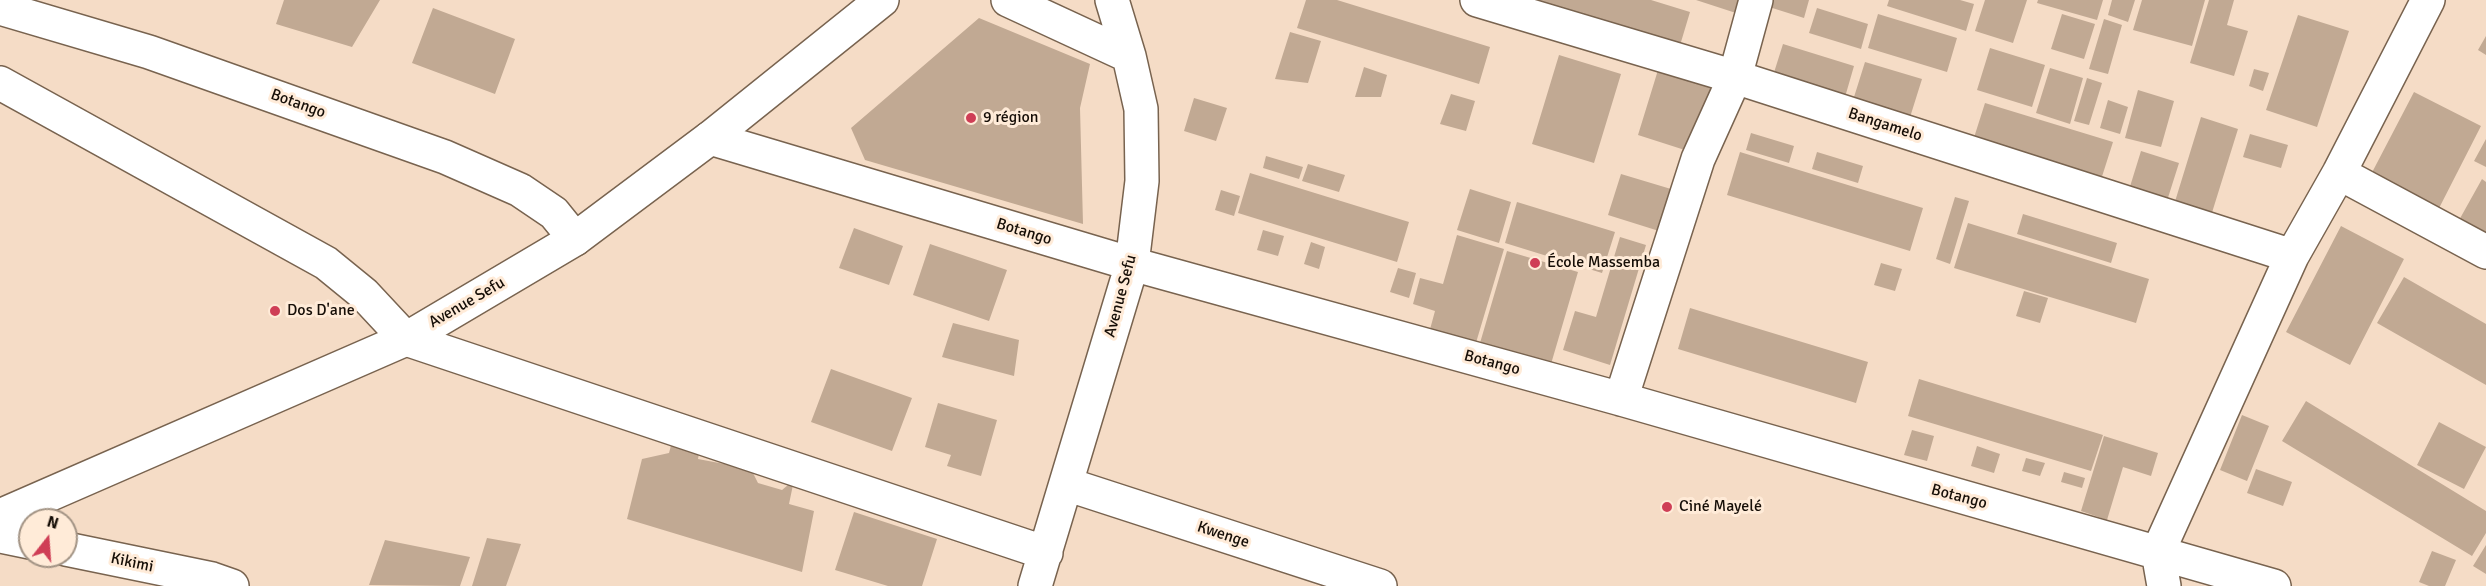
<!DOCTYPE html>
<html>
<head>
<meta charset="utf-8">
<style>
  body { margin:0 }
  #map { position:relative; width:2486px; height:586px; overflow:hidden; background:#f5dcc6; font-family:Signika,sans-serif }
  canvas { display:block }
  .north { position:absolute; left:18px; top:508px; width:60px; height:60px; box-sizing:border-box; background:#ffebd8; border:2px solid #a29384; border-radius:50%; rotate:17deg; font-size:16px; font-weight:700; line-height:24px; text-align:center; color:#160e07 }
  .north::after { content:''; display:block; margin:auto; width:21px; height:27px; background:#cf3e56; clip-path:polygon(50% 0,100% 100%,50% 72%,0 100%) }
</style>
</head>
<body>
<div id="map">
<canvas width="2486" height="586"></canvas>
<div class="north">N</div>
</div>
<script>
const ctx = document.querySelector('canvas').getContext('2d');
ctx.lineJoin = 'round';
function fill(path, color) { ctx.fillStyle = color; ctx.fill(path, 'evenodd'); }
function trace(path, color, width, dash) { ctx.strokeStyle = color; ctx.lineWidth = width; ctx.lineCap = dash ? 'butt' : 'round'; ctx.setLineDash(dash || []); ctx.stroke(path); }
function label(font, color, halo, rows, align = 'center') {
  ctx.font = font + ' Signika,sans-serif'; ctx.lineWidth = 6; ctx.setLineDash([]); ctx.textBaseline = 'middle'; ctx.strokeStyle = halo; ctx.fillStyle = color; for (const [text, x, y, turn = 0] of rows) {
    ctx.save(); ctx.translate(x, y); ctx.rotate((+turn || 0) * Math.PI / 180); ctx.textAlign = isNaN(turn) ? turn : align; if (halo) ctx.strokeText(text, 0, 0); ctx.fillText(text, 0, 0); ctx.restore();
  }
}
fill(new Path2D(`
  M 284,0 L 380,0 L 352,47 L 276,24 Z
  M 1306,0 L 1337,0 L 1490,47 L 1479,84 L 1297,28 Z
  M 1525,0 L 1651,0 L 1690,12 L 1678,52 Z
  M 1696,0 L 1743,0 L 1739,14 Z
  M 1768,0 L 1809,0 L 1804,18 L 1766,6 Z
  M 1889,0 L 1960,0 L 1974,4 L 1966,31 L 1887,6 Z
  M 1985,0 L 2027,0 L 2013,43 L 1975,31 Z
  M 2038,0 L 2103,0 L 2097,20 L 2037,3 Z
  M 2112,0 L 2135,0 L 2128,22 L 2108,15 Z
  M 2142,0 L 2205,0 L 2192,46 L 2133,30 Z
  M 2209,0 L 2234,0 L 2227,25 L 2248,31 L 2234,76 L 2190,63 Z
  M 433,8 L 515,39 L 495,94 L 412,63 Z
  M 1817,8 L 1868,24 L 1861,49 L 1809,33 Z
  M 1878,14 L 1957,38 L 1947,72 L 1868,48 Z
  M 2062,14 L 2095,24 L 2084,59 L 2051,49 Z
  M 2298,15 L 2349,31 L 2317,127 L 2266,110 Z
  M 979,18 L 1090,64 L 1080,108 L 1083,224 L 865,160 L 851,128 Z
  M 2104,19 L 2122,25 L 2108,74 L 2089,69 Z
  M 1290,32 L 1321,41 L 1308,83 L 1275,79 Z
  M 2486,36 L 2486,55 L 2478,50 Z
  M 1783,44 L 1854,66 L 1843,104 L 1771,82 Z
  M 1990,48 L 2045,65 L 2032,107 L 1977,90 Z
  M 1559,55 L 1621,74 L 1594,163 L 1532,144 Z
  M 1865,62 L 1922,79 L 1906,130 L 1849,113 Z
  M 1364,67 L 1387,75 L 1381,97 L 1355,97 Z
  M 2050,68 L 2083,78 L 2070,124 L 2036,113 Z
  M 2254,69 L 2269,73 L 2263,91 L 2249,86 Z
  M 1658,70 L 1711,86 L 1691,152 L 1638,135 Z
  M 2087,78 L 2102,83 L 2089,125 L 2074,121 Z
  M 2138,90 L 2174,101 L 2161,147 L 2125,138 Z
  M 2414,92 L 2481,126 L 2434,218 L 2366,184 Z
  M 1451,94 L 1475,101 L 1466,131 L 1440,124 Z
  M 1194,98 L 1227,108 L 1216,141 L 1184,131 Z
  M 2108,100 L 2128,107 L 2120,134 L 2100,128 Z
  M 1985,103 L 2113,142 L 2099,186 L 1971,147 Z
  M 2201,117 L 2238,129 L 2210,219 L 2173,208 Z
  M 1751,133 L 1794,146 L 1789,163 L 1746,150 Z
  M 2250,134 L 2288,145 L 2281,168 L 2243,157 Z
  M 2486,139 L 2486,167 L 2474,161 Z
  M 2141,151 L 2179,163 L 2166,204 L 2128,193 Z
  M 1740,152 L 1923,208 L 1910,251 L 1727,195 Z
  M 1817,152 L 1863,166 L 1858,183 L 1812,169 Z
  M 1266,156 L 1303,167 L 1299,179 L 1263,168 Z
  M 1308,164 L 1345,175 L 1339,192 L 1302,181 Z
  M 1250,173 L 1409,222 L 1397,262 L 1238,213 Z
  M 1621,174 L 1671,189 L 1659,231 L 1608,215 Z
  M 2482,179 L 2486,182 L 2486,238 L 2458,222 Z
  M 1470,189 L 1511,202 L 1499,243 L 1457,230 Z
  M 1221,190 L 1240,196 L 1234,216 L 1215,210 Z
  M 1955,197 L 1969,201 L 1950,264 L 1936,259 Z
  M 1517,202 L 1615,232 L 1602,273 L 1505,243 Z
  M 2023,214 L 2117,243 L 2111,263 L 2017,234 Z
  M 1968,223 L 2149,279 L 2136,323 L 1954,268 Z
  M 2341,226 L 2404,259 L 2350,365 L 2286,332 Z
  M 854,228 L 903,246 L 889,285 L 839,268 Z
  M 1263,230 L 1284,236 L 1278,256 L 1257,250 Z
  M 1457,235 L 1504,249 L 1475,346 L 1429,333 L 1435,311 L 1413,304 L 1420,278 L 1443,284 Z
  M 1620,237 L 1646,245 L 1610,365 L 1563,350 L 1575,311 L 1596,317 Z
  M 1311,242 L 1325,247 L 1319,269 L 1304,264 Z
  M 930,244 L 1007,270 L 989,321 L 913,295 Z
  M 1507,251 L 1578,272 L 1551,364 L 1480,343 Z
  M 1881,263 L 1902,269 L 1895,291 L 1874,285 Z
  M 1398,268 L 1416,273 L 1409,298 L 1390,292 Z
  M 2404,277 L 2486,324 L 2486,385 L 2377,323 Z
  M 2024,291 L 2048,298 L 2040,323 L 2016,316 Z
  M 1690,308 L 1868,362 L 1856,403 L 1678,349 Z
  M 953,323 L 1019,340 L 1014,376 L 942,357 Z
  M 831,369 L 912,398 L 892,451 L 811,422 Z
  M 1919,379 L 2103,435 L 2091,471 L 1908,416 Z
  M 2306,401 L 2486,511 L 2486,533 L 2472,556 L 2282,441 Z
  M 938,403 L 997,420 L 981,476 L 947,466 L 951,455 L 925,447 Z
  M 2242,415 L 2269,426 L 2247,481 L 2220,470 Z
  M 2439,422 L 2486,447 L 2464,489 L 2417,465 Z
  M 1912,430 L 1934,436 L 1927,461 L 1904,455 Z
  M 2104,436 L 2158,453 L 2151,476 L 2123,467 L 2107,520 L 2081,511 Z
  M 673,438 L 701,443 L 698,459 L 751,469 L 758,483 L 782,490 L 794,480 L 789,504 L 814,511 L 802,572 L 627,519 L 642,459 L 669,453 Z
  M 1977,446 L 2000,454 L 1994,473 L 1971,466 Z
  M 2026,458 L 2045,463 L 2040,476 L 2022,471 Z
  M 2256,469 L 2292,482 L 2283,506 L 2247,493 Z
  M 2064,472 L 2085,478 L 2082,488 L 2061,482 Z
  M 854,512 L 937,539 L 922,586 L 888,586 L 835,570 Z
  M 487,538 L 521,544 L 506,586 L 472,586 Z
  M 385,540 L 470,557 L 460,586 L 369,585 Z
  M 2486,545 L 2486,574 L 2473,566 Z
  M 2432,551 L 2456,560 L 2445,586 L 2429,586 L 2419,582 Z`), '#c1a993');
const street = new Path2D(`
  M 1008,0 L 1129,56
  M 1477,0 L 1735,77 L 2292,256
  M 0,8 L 149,52 L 445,157 L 520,190 L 554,213 L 575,239
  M 0,83 L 326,263 L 364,294 L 406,339 L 1046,553
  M 710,138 L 1132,264 L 1621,399 L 2274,586
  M 2339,173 L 2486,252
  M 1621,399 L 1698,159 L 1735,77 L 1756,0
  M 1066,484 L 1380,586
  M 0,536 L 30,542
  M 66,549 L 212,579 L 232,586
  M 2158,552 L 2292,256 L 2339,173 L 2428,0
  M 2158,552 L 2164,586
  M 1035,586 L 1132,264 L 1142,181 L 1141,109 L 1129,56 L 1112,0`);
const secondary = new Path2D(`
  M 0,516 L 406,339 L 575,239 L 710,138 L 882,0`);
trace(street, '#78634f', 36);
trace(secondary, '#78634f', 36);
trace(street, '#fff', 33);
trace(secondary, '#fff', 33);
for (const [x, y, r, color] of [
  [971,118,6,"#cf3e56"],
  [1535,263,6,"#cf3e56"],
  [275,311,6,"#cf3e56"],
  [1667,507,6,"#cf3e56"]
]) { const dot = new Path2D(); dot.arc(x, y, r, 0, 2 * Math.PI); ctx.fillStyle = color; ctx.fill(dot); trace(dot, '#ffebd8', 2); }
label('16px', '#160e07', '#ffebd8', [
  ["Botango",298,104,20],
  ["Bangamelo",1885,125,18],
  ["Botango",1024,232,17],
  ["Avenue Sefu",1121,296,-75],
  ["Avenue Sefu",467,303,-30],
  ["Botango",1492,363,15],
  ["Botango",1959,497,15],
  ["Kwenge",1223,535,18],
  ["Kikimi",132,563,12]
]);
label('16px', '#160e07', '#ffebd8', [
  ["9 région",983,118],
  ["École Massemba",1547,263],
  ["Dos D'ane",287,311],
  ["Ciné Mayelé",1679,507]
], 'left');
</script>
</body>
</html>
